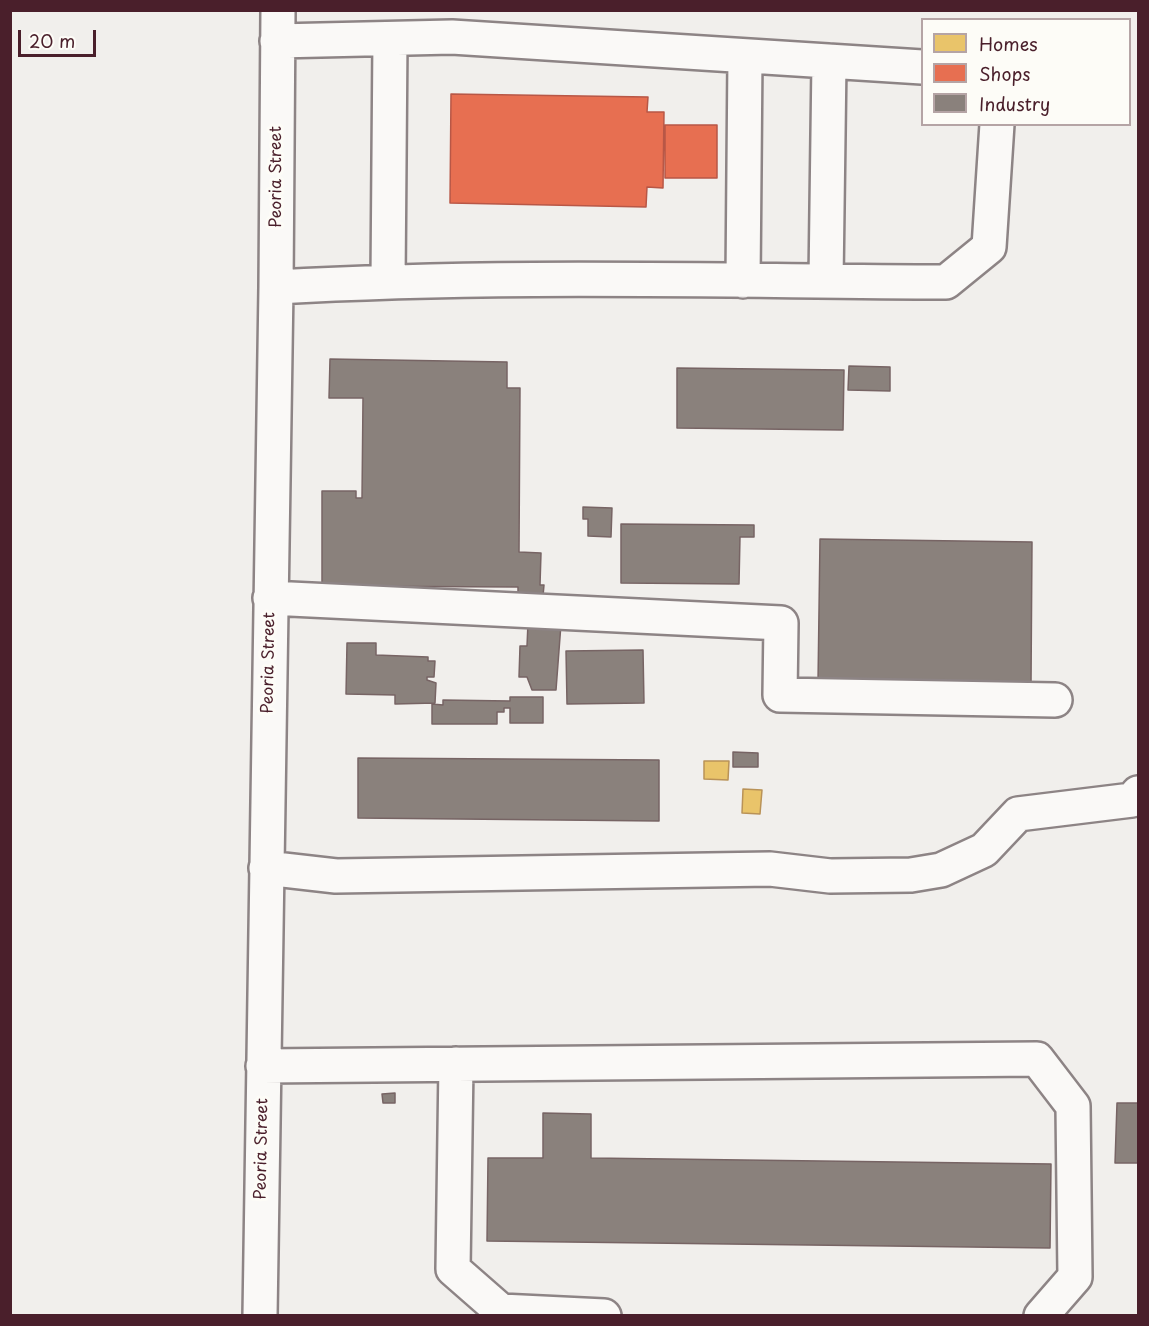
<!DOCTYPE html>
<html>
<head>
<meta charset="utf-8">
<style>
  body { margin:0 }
  #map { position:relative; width:1149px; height:1326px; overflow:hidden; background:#f1efec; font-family:"Playpen Sans",sans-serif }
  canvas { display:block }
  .frame { position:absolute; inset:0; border:12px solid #4a1f2b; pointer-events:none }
  .legend { position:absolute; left:921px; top:18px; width:210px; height:108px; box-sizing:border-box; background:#fdfcf7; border:2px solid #b5a4a5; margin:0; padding:8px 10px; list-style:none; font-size:18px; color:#4a1f2b }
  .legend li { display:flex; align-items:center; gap:12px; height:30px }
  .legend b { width:30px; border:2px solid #b5a4a5 }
  .scale { position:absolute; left:18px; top:30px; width:78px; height:27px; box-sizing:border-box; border:3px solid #4a1f2b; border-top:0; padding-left:8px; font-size:18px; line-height:21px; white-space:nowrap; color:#4a1f2b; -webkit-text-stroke:4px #fdfcf7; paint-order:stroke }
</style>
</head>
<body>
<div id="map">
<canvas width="1149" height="1326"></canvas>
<div class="frame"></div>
<ul class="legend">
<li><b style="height:16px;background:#e9c46a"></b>Homes</li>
<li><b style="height:16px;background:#e76f51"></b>Shops</li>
<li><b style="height:16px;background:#8a817c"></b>Industry</li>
</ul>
<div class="scale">20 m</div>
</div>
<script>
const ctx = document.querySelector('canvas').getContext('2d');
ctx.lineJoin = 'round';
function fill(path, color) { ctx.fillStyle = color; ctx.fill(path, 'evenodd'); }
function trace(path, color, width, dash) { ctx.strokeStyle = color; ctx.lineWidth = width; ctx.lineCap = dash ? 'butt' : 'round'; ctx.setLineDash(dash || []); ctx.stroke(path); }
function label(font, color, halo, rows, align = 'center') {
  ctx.font = font + ' "Playpen Sans",sans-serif'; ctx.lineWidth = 6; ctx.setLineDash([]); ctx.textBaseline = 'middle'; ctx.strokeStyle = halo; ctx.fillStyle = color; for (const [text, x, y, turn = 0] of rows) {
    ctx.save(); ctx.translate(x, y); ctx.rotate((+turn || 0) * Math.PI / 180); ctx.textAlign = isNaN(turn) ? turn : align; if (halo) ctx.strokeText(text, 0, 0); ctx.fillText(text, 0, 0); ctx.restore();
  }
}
const homes = new Path2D(`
  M 704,761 L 729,761 L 728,780 L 704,779 Z
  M 743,789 L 762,790 L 760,814 L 742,813 Z`);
fill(homes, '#e9c46a');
trace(homes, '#b99257', 1.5);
const shops = new Path2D(`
  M 451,94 L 648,97 L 647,112 L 664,112 L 663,188 L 647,187 L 646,207 L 450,203 Z
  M 665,125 L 717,125 L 717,178 L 665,178 Z`);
fill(shops, '#e76f51');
trace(shops, '#b85746', 1.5);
const industry = new Path2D(`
  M 330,359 L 507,362 L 507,388 L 520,388 L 519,552 L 541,553 L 540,585 L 544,585 L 543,596 L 518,598 L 518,587 L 322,586 L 322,491 L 356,491 L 356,498 L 362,498 L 363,398 L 329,398 Z
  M 849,366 L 890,367 L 890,391 L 848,390 Z
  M 677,368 L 844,370 L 843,430 L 677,428 Z
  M 583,507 L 612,508 L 611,537 L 588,536 L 588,519 L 583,519 Z
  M 621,524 L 754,525 L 754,537 L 740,537 L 739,584 L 621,583 Z
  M 820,539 L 1032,542 L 1031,684 L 818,682 Z
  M 528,623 L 561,624 L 556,690 L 532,690 L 527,677 L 519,677 L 520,646 L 527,646 Z
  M 347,643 L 376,643 L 376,655 L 428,657 L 428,661 L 435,661 L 434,677 L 427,677 L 427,680 L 436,683 L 435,703 L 395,704 L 395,695 L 346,694 Z
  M 643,650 L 644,703 L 567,704 L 566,651 Z
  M 510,697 L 543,697 L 543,723 L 510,723 L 510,708 L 504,708 L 504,712 L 497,712 L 497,724 L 432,724 L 432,704 L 443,705 L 443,700 L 510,701 Z
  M 733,752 L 758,753 L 758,767 L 733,767 Z
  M 358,758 L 659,760 L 659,821 L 358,818 Z
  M 395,1093 L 395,1103 L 383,1103 L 382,1094 Z
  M 1117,1103 L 1138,1103 L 1138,1163 L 1115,1163 Z
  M 543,1113 L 591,1114 L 591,1158 L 1051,1164 L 1050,1248 L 487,1241 L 488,1158 L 543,1158 Z`);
fill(industry, '#8a817c');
trace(industry, '#776464', 1.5);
const minor = new Path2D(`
  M 277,41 L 452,37 L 922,67
  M 388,280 L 390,39
  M 743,281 L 745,56
  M 826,281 L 829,61
  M 276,287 C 499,274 723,281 946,282 L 989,247 L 997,124
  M 270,598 L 781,623 L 780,695 L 1055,700
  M 266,868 L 336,876 L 770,869 L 830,876 L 911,875 L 941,870 L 984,850 L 1018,814 L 1132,800 L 1138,793
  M 456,1064 L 453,1269 L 501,1311 L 604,1316
  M 263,1066 L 1037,1059 L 1073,1106 L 1075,1277 L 1041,1316
  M 260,1316 L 276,287 L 278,10`);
trace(minor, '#8d8485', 38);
trace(minor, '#faf9f7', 33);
label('16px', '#4a1f2b', '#fdfcf7', [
  ["Peoria Street",277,177,-90],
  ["Peoria Street",269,663,-89],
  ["Peoria Street",262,1149,-89]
]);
</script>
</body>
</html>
